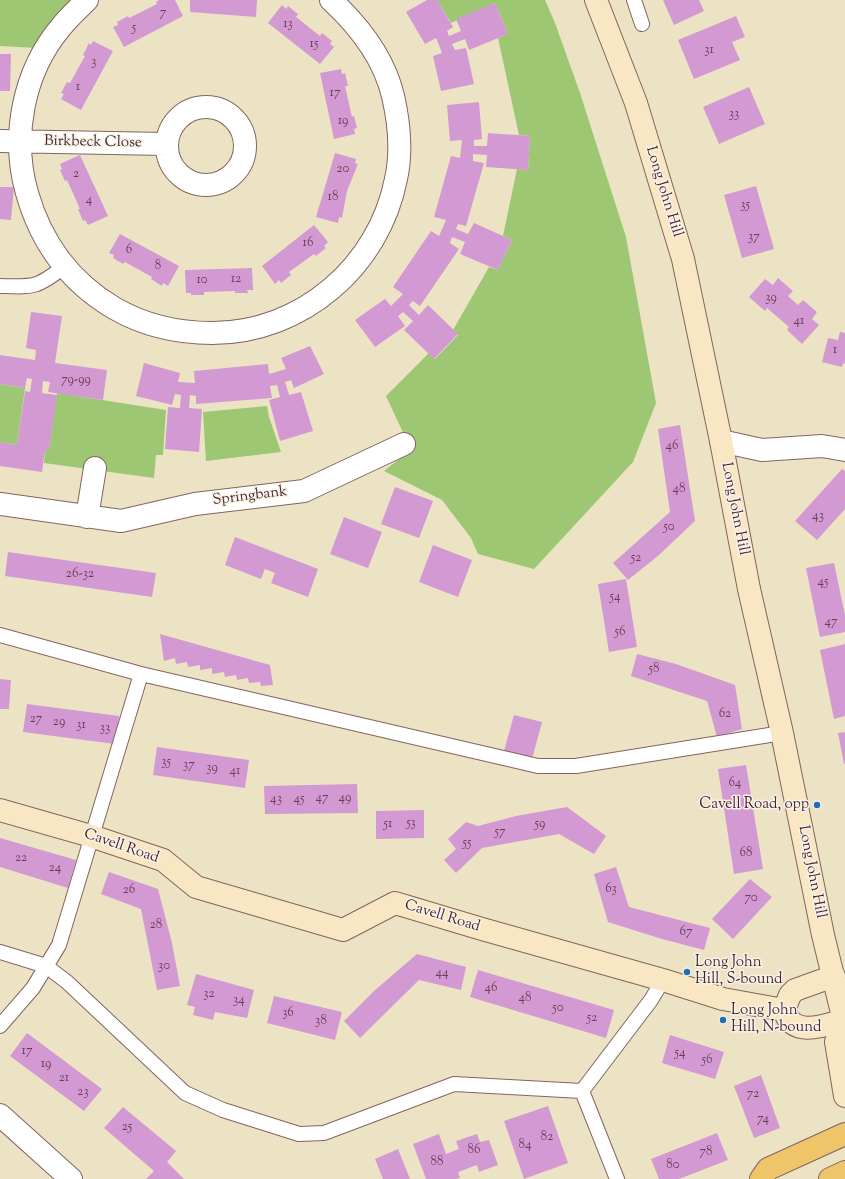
<!DOCTYPE html>
<html>
<head>
<meta charset="utf-8">
<style>
  body { margin:0 }
  canvas { display:block; background:#ece3c4 }
</style>
</head>
<body>
<canvas width="845" height="1179"></canvas>
<script>
const ctx = document.querySelector('canvas').getContext('2d');
ctx.lineJoin = 'round';
function fill(path, color) { ctx.fillStyle = color; ctx.fill(path, 'evenodd'); }
function trace(path, color, width, dash) { ctx.strokeStyle = color; ctx.lineWidth = width; ctx.lineCap = dash ? 'butt' : 'round'; ctx.setLineDash(dash || []); ctx.stroke(path); }
function label(font, color, halo, rows, align = 'center') {
  ctx.font = font + ' "Sorts Mill Goudy",serif'; ctx.lineWidth = 3; ctx.setLineDash([]); ctx.textBaseline = 'middle'; ctx.strokeStyle = halo; ctx.fillStyle = color; for (const [text, x, y, turn = 0] of rows) {
    ctx.save(); ctx.translate(x, y); ctx.rotate((+turn || 0) * Math.PI / 180); ctx.textAlign = isNaN(turn) ? turn : align; if (halo) ctx.strokeText(text, 0, 0); ctx.fillText(text, 0, 0); ctx.restore();
  }
}
fill(new Path2D(`
  M 0,0 L 73,0 L 37,48 L 0,46 Z
  M 437,0 L 545,0 L 555,23 L 580,93 L 626,237 L 656,403 L 633,462 L 534,569 L 478,554 L 471,538 L 442,500 L 384,471 L 409,451 L 408,443 L 386,396 L 429,353 L 435,359 L 458,335 L 453,330 L 489,267 L 498,270 L 512,240 L 503,236 L 517,169 L 528,170 L 530,136 L 519,135 L 498,38 L 508,34 L 495,3 L 451,23 Z
  M 0,384 L 25,388 L 17,445 L 0,442 Z
  M 57,393 L 166,410 L 163,455 L 156,455 L 154,478 L 44,463 L 45,450 L 49,450 Z
  M 267,406 L 269,417 L 281,452 L 206,461 L 203,412 Z`), '#9dc773');
fill(new Path2D(`
  M 159,0 L 175,0 L 183,16 L 124,47 L 113,27 L 118,25 L 117,22 L 128,16 L 129,18 L 157,4 L 156,2 Z
  M 190,0 L 257,0 L 256,17 L 190,12 Z
  M 427,0 L 437,0 L 453,27 L 447,31 L 449,36 L 461,31 L 456,19 L 495,3 L 508,34 L 469,50 L 465,39 L 452,44 L 455,50 L 466,48 L 474,84 L 441,91 L 433,56 L 442,53 L 439,45 L 436,38 L 425,44 L 406,12 Z
  M 663,0 L 699,0 L 704,11 L 674,25 Z
  M 282,5 L 286,9 L 288,6 L 298,14 L 296,17 L 320,36 L 322,33 L 332,41 L 330,44 L 334,47 L 320,64 L 268,23 Z
  M 736,16 L 745,37 L 732,42 L 740,60 L 694,79 L 678,40 Z
  M 93,41 L 113,51 L 81,110 L 61,99 L 64,94 L 61,93 L 67,82 L 70,83 L 85,56 L 83,55 L 89,43 L 91,45 Z
  M 0,54 L 11,54 L 10,91 L 0,91 Z
  M 341,69 L 342,74 L 345,73 L 348,86 L 345,86 L 352,117 L 354,116 L 357,128 L 354,129 L 355,134 L 334,139 L 320,73 Z
  M 749,87 L 765,124 L 719,144 L 703,107 Z
  M 479,102 L 482,139 L 474,140 L 474,146 L 487,146 L 488,133 L 530,136 L 528,170 L 486,167 L 487,155 L 473,154 L 473,161 L 484,163 L 466,226 L 458,224 L 456,229 L 468,234 L 474,223 L 512,240 L 498,270 L 460,254 L 465,242 L 452,237 L 450,243 L 459,249 L 420,306 L 413,301 L 409,305 L 419,315 L 428,305 L 458,334 L 434,359 L 404,330 L 413,321 L 403,312 L 398,316 L 405,326 L 375,347 L 355,320 L 385,299 L 391,306 L 403,294 L 393,287 L 431,231 L 439,236 L 446,220 L 434,217 L 451,156 L 460,158 L 462,140 L 450,141 L 447,105 Z
  M 335,153 L 356,159 L 355,163 L 358,164 L 347,191 L 342,218 L 339,217 L 338,223 L 316,217 Z
  M 80,155 L 108,216 L 88,225 L 85,220 L 83,221 L 78,209 L 80,209 L 67,180 L 65,181 L 60,170 L 62,169 L 60,164 Z
  M 756,186 L 774,249 L 742,258 L 724,195 Z
  M 0,187 L 14,187 L 11,220 L 0,219 Z
  M 314,225 L 328,242 L 324,246 L 326,248 L 316,256 L 314,254 L 289,272 L 291,275 L 281,283 L 279,280 L 275,284 L 262,266 Z
  M 120,234 L 179,266 L 168,286 L 163,283 L 162,286 L 151,279 L 152,277 L 125,262 L 123,264 L 113,258 L 114,255 L 109,253 Z
  M 252,268 L 253,290 L 247,290 L 248,293 L 235,293 L 235,291 L 204,292 L 204,295 L 191,295 L 191,293 L 186,293 L 185,270 Z
  M 778,278 L 793,291 L 788,296 L 798,305 L 803,300 L 817,312 L 812,319 L 819,325 L 802,344 L 787,330 L 789,327 L 767,308 L 765,311 L 749,297 L 765,279 L 773,285 Z
  M 31,312 L 62,316 L 55,363 L 107,370 L 103,400 L 48,392 L 50,382 L 43,381 L 42,393 L 57,395 L 49,450 L 45,450 L 42,472 L 0,466 L 0,442 L 17,445 L 25,391 L 30,392 L 32,379 L 27,378 L 25,388 L 0,384 L 0,355 L 35,360 L 36,350 L 26,348 Z
  M 840,332 L 845,333 L 845,364 L 843,363 L 842,367 L 822,362 L 828,338 L 838,340 Z
  M 310,346 L 324,374 L 294,388 L 291,380 L 285,382 L 289,395 L 301,392 L 313,431 L 280,441 L 269,400 L 280,397 L 277,385 L 270,386 L 272,398 L 196,404 L 196,396 L 190,395 L 189,408 L 202,409 L 199,452 L 165,449 L 168,407 L 180,408 L 181,395 L 175,394 L 172,405 L 136,396 L 144,363 L 180,373 L 178,382 L 195,383 L 194,371 L 268,364 L 269,374 L 286,369 L 281,358 Z
  M 680,425 L 695,521 L 659,555 L 628,580 L 613,563 L 670,512 L 658,429 Z
  M 842,469 L 845,471 L 845,509 L 817,540 L 795,521 Z
  M 395,487 L 433,501 L 419,538 L 381,524 Z
  M 344,517 L 382,532 L 368,568 L 330,554 Z
  M 235,537 L 318,569 L 308,597 L 271,583 L 275,573 L 265,569 L 261,579 L 225,565 Z
  M 433,545 L 472,560 L 458,597 L 419,582 Z
  M 8,552 L 156,573 L 152,597 L 5,576 Z
  M 834,563 L 845,615 L 845,632 L 820,637 L 806,568 Z
  M 626,579 L 637,647 L 609,652 L 598,584 Z
  M 160,634 L 270,665 L 273,685 L 261,686 L 260,682 L 249,683 L 248,678 L 237,680 L 236,675 L 225,677 L 224,672 L 212,674 L 212,668 L 200,670 L 200,665 L 188,667 L 187,662 L 176,664 L 175,658 L 164,661 Z
  M 845,644 L 845,716 L 834,719 L 820,650 Z
  M 637,654 L 676,664 L 735,685 L 742,729 L 717,737 L 707,701 L 631,676 Z
  M 0,679 L 11,680 L 9,709 L 0,709 Z
  M 27,704 L 119,716 L 115,744 L 23,732 Z
  M 514,715 L 542,722 L 532,759 L 504,751 Z
  M 845,732 L 845,764 L 844,764 L 838,733 Z
  M 157,747 L 249,760 L 245,788 L 153,775 Z
  M 746,765 L 763,869 L 734,874 L 718,769 Z
  M 357,784 L 358,813 L 265,814 L 264,786 Z
  M 567,807 L 606,836 L 594,854 L 559,834 L 482,848 L 456,873 L 444,860 L 456,849 L 448,839 L 466,822 L 478,826 L 516,816 Z
  M 424,810 L 424,838 L 376,839 L 376,811 Z
  M 0,838 L 76,860 L 68,888 L 0,867 Z
  M 616,867 L 629,907 L 710,928 L 704,950 L 662,939 L 608,922 L 594,874 Z
  M 109,872 L 158,889 L 172,943 L 180,986 L 157,990 L 141,909 L 101,894 Z
  M 750,879 L 772,897 L 733,939 L 712,919 Z
  M 417,954 L 466,967 L 461,990 L 419,980 L 360,1038 L 344,1021 L 374,991 Z
  M 478,970 L 614,1010 L 606,1038 L 470,997 Z
  M 196,974 L 254,990 L 247,1018 L 215,1012 L 213,1020 L 193,1015 L 195,1007 L 187,1005 Z
  M 274,996 L 342,1012 L 335,1040 L 267,1023 Z
  M 27,1033 L 102,1089 L 84,1111 L 10,1056 Z
  M 670,1035 L 724,1052 L 715,1079 L 662,1063 Z
  M 761,1075 L 780,1128 L 754,1138 L 734,1086 Z
  M 548,1106 L 568,1163 L 524,1179 L 504,1121 Z
  M 123,1107 L 176,1151 L 167,1162 L 184,1179 L 146,1179 L 154,1171 L 104,1128 Z
  M 717,1133 L 728,1160 L 679,1179 L 659,1179 L 651,1159 Z
  M 439,1134 L 446,1154 L 459,1149 L 456,1141 L 477,1134 L 480,1142 L 489,1140 L 498,1165 L 479,1172 L 477,1165 L 458,1172 L 460,1178 L 456,1179 L 426,1179 L 413,1144 Z
  M 398,1149 L 410,1179 L 383,1179 L 375,1159 Z`), '#d399d2');
const lane = new Path2D(`
  M 634,0 L 642,24
  M 0,286 C 35,287 36,288 64,267
  M 0,635 L 141,674 L 538,766 L 576,766 L 782,733
  M 0,952 L 46,966 L 67,982 L 185,1093 L 223,1110 L 299,1134 L 324,1133 L 454,1084 L 582,1091
  M 0,1026 L 33,988 L 59,945 L 141,674
  M 582,1091 L 651,1000 L 663,980
  M 582,1091 L 617,1179`);
const street = new Path2D(`
  M 87,0 C 78,9 69,17 61,27 C 23,72 11,137 27,193 C 41,242 70,282 114,308 C 145,326 177,333 212,333 C 302,333 379,266 396,179 C 402,152 399,122 393,96 C 384,58 358,25 331,0
  M167 146a39 39 0 1 1 78 0a39 39 0 1 1-78 0Z
  M 0,141 L 166,144
  M 721,441 L 762,450 L 822,446 L 845,450
  M 0,504 L 121,521 L 195,504 L 304,491 L 404,444
  M 87,517 L 95,468
  M 0,1115 L 71,1179`);
const secondary = new Path2D(`
  M 596,0 L 636,103 L 683,259 L 721,441 L 749,589 L 782,733 L 823,935 L 845,1025
  M 0,810 L 91,836 L 163,860 L 196,887 L 343,930 L 395,903 L 482,929 L 663,980 L 723,999 L 784,1010
  M 834,976 L 795,990 L 790,995 L 784,1010 C 793,1038 823,1026 844,1020
  M 845,1026 L 836,1042 L 845,1096`);
const highway = new Path2D(`
  M 761,1179 L 768,1169 L 845,1134
  M 830,1179 L 845,1172`);
trace(lane, '#836461', 16);
trace(street, '#836461', 24);
trace(secondary, '#836461', 24);
trace(highway, '#836461', 24);
trace(lane, '#fff', 14);
trace(street, '#fff', 22);
trace(secondary, '#f9e7c3', 22);
trace(highway, '#f0c469', 22);
for (const [x, y, r, color] of [
  [817,805,4,"#1f6fb2"],
  [687,972,4,"#1f6fb2"],
  [723,1020,4,"#1f6fb2"]
]) { const dot = new Path2D(); dot.arc(x, y, r, 0, 2 * Math.PI); ctx.fillStyle = color; ctx.fill(dot); trace(dot, '#f7f3e8', 1.5); }
label('13px', '#6c3e55', null, [
  ["7",163,14],
  ["13",288,25],
  ["5",134,29],
  ["15",314,45],
  ["31",709,51],
  ["3",94,63],
  ["1",78,88],
  ["17",335,94],
  ["33",734,115],
  ["19",343,122],
  ["20",343,170],
  ["2",76,175],
  ["18",333,198],
  ["4",89,201],
  ["35",745,206],
  ["37",754,238],
  ["16",308,244],
  ["6",129,251],
  ["8",158,267],
  ["12",236,280],
  ["10",202,281],
  ["39",771,299],
  ["41",799,322],
  ["1",835,351],
  ["79-99",76,381],
  ["46",672,447],
  ["48",679,490],
  ["43",818,517],
  ["50",669,528],
  ["52",636,559],
  ["26-32",80,575],
  ["45",823,583],
  ["54",615,598],
  ["47",831,623],
  ["56",620,633],
  ["58",654,670],
  ["62",725,715],
  ["27",36,720],
  ["29",59,723],
  ["31",81,726],
  ["33",105,729],
  ["35",166,763],
  ["37",189,766],
  ["39",212,769],
  ["41",235,772],
  ["64",735,784],
  ["47",322,799],
  ["49",345,799],
  ["43",276,800],
  ["45",299,800],
  ["53",411,824],
  ["51",388,825],
  ["59",540,825],
  ["57",500,833],
  ["55",467,844],
  ["68",746,854],
  ["22",21,859],
  ["24",55,869],
  ["63",611,890],
  ["26",129,891],
  ["70",751,899],
  ["28",156,926],
  ["67",686,933],
  ["30",164,967],
  ["44",442,974],
  ["46",491,989],
  ["32",209,995],
  ["48",525,999],
  ["34",239,1001],
  ["50",558,1009],
  ["36",288,1014],
  ["52",592,1019],
  ["38",321,1022],
  ["17",27,1052],
  ["54",680,1054],
  ["56",707,1061],
  ["19",46,1065],
  ["21",64,1079],
  ["23",83,1093],
  ["72",753,1095],
  ["74",763,1120],
  ["25",127,1128],
  ["82",547,1138],
  ["84",525,1146],
  ["86",474,1151],
  ["78",706,1153],
  ["88",437,1163],
  ["80",673,1166]
]);
label('15px', '#4a1f2b', '#f7f3e8', [
  ["Birkbeck Close",93,143,1],
  ["Long John Hill",663,192,73],
  ["Springbank",250,497,-7],
  ["Long John Hill",734,509,79],
  ["Cavell Road",121,847,19],
  ["Long John Hill",811,872,79],
  ["Cavell Road",442,917,17]
]);
label('15px', '#4a1f2b', '#f7f3e8', [
  ["Cavell Road, opp",809,805,"right"],
  ["Long John",695,963],
  ["Hill, S-bound",695,980],
  ["Long John",731,1011],
  ["Hill, N-bound",731,1028]
], 'left');
</script>
</body>
</html>
